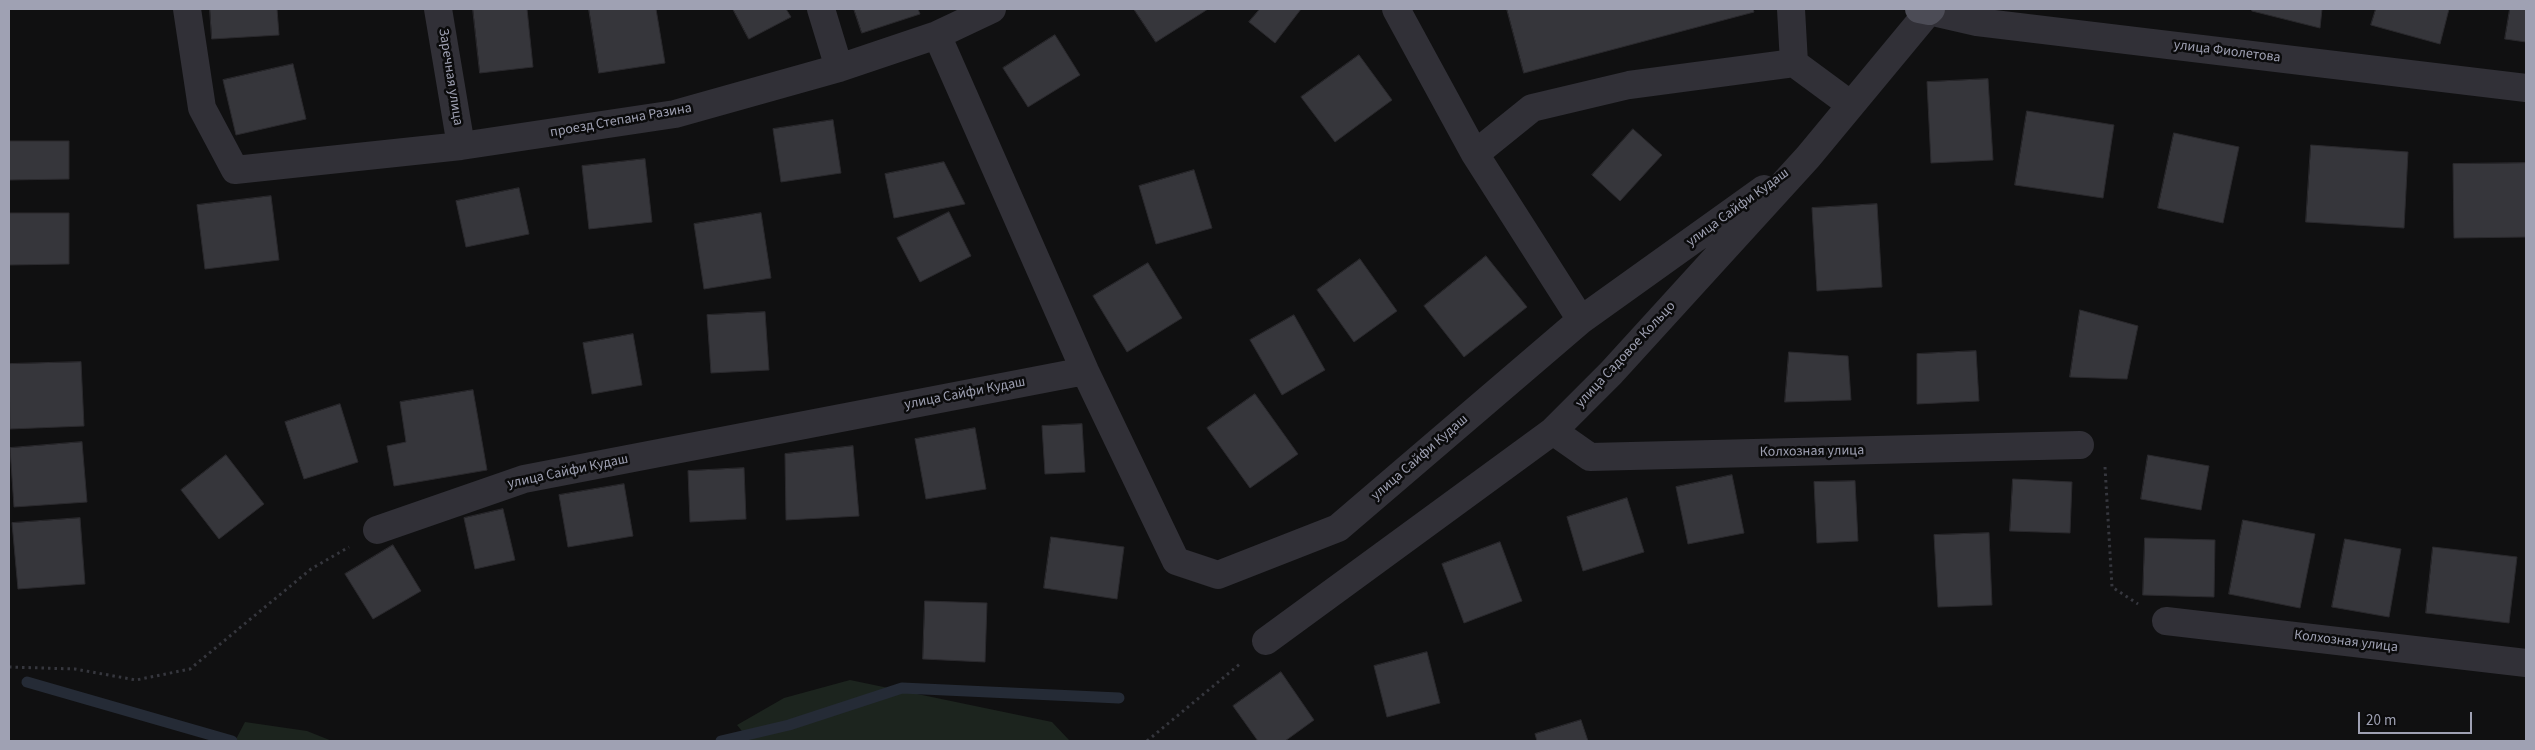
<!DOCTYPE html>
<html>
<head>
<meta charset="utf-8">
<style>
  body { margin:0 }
  #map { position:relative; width:2535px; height:750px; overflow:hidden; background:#101011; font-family:"Source Sans 3",sans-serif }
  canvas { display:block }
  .frame { position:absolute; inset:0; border:10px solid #9fa1b3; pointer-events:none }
  .scale { position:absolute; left:2358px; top:712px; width:114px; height:22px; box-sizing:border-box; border:2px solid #9fa1b3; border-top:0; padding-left:6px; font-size:15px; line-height:18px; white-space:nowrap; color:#9fa1b3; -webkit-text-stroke:4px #0b0b0c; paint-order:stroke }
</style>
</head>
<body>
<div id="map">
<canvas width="2535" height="750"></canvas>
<div class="frame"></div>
<div class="scale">20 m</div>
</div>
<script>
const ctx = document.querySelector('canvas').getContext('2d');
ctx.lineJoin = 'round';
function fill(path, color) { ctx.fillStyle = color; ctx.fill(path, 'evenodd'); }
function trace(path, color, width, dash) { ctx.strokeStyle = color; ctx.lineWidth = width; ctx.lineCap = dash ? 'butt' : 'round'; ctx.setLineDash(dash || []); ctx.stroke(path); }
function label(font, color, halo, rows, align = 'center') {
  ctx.font = font + ' "Source Sans 3",sans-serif'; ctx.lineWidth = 5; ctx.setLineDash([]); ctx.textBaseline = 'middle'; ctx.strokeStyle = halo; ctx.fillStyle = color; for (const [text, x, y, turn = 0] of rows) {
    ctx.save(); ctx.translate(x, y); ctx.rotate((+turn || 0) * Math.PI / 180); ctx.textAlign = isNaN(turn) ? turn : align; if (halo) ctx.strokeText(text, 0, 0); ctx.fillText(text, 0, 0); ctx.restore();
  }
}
fill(new Path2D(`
  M 850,680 L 1052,722 L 1069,740 L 750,741 L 737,725 L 784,698 Z
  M 245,722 L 307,731 L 332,741 L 235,741 Z`), '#1c241e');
trace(new Path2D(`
  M 27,682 L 232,741
  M 721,741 L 789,725 L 902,688 L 1119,698`), '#252b36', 11);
const building = new Path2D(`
  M 210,9 L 277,9 L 279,35 L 212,39 Z
  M 473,9 L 527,9 L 533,67 L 480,73 Z
  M 589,9 L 656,9 L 665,63 L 599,73 Z
  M 733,9 L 786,9 L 791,17 L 749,39 Z
  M 854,9 L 918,9 L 920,14 L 862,33 Z
  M 1134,9 L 1208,9 L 1156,42 Z
  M 1260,9 L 1301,9 L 1275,43 L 1249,22 Z
  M 1507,9 L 1753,9 L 1754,12 L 1524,73 Z
  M 2252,9 L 2322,9 L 2320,28 L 2252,11 Z
  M 2376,9 L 2449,9 L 2440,44 L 2371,25 Z
  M 2510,9 L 2526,9 L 2526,42 L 2505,39 Z
  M 1055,35 L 1080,75 L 1028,107 L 1003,68 Z
  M 1359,55 L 1392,100 L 1335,142 L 1301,97 Z
  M 293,64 L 306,119 L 236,135 L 223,80 Z
  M 1988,79 L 1993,160 L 1931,163 L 1927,82 Z
  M 2027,111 L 2114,125 L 2103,198 L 2015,185 Z
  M 833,120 L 841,173 L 781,182 L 773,129 Z
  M 1633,129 L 1662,155 L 1620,201 L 1592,175 Z
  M 2174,133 L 2239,147 L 2223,223 L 2158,208 Z
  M 9,141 L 69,141 L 69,179 L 9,180 Z
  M 2311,145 L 2408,152 L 2404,228 L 2306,222 Z
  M 645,159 L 652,222 L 589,229 L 582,166 Z
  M 944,162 L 965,204 L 894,218 L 885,174 Z
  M 2526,163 L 2526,237 L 2454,238 L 2453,164 Z
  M 1194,170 L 1212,228 L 1156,244 L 1139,186 Z
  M 519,188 L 529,234 L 466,247 L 456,201 Z
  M 271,196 L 279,260 L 205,269 L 197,205 Z
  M 1877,204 L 1882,287 L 1817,291 L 1812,208 Z
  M 949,212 L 971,256 L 920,282 L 897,238 Z
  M 9,213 L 69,213 L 69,264 L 9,265 Z
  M 761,213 L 771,278 L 704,289 L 694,224 Z
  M 1486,256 L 1527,307 L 1464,357 L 1424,306 Z
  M 1360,259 L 1397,311 L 1354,342 L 1317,290 Z
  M 1148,263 L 1182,318 L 1127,352 L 1093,296 Z
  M 2080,310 L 2138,326 L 2127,379 L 2070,377 Z
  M 765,312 L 769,370 L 711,373 L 707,315 Z
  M 1294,315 L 1325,370 L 1282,395 L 1250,340 Z
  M 633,334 L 642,385 L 592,394 L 583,343 Z
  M 1976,351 L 1979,401 L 1917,404 L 1917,354 Z
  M 1789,352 L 1848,356 L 1851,400 L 1785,402 Z
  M 81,362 L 84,426 L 10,429 L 9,364 Z
  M 473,390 L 487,470 L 394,486 L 387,446 L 406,442 L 400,402 Z
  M 1255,394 L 1298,454 L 1250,488 L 1207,428 Z
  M 340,404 L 358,462 L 304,479 L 285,422 Z
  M 1082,424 L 1085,472 L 1045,474 L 1042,426 Z
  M 975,428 L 986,489 L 926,499 L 915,439 Z
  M 82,442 L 87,502 L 14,507 L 10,448 Z
  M 853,446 L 859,516 L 786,520 L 785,454 Z
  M 226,455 L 264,504 L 219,539 L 181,490 Z
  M 2148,455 L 2209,466 L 2201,510 L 2141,499 Z
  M 744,468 L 746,519 L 690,522 L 688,471 Z
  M 1732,475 L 1744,533 L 1688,544 L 1676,487 Z
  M 2013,479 L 2072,482 L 2070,533 L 2010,531 Z
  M 1855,481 L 1858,541 L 1817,543 L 1814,482 Z
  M 624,484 L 633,536 L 568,547 L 559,495 Z
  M 1627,498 L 1644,552 L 1583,571 L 1567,517 Z
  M 503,509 L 515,560 L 475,569 L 464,518 Z
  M 80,518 L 85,584 L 18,589 L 12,523 Z
  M 2243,520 L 2315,534 L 2300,608 L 2229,594 Z
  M 1989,533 L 1992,605 L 1938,607 L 1934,535 Z
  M 1051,537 L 1124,547 L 1117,599 L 1044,588 Z
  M 2145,538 L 2215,540 L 2214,597 L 2143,595 Z
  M 2345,539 L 2401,549 L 2389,617 L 2332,607 Z
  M 1500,542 L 1522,601 L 1464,623 L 1442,564 Z
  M 393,545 L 421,591 L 373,619 L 345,574 Z
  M 2433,547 L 2517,557 L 2509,623 L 2426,613 Z
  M 925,601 L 987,603 L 985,662 L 923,659 Z
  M 1427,652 L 1440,703 L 1387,717 L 1374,666 Z
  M 1281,672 L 1314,720 L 1285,741 L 1258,741 L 1233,706 Z
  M 1581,720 L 1588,741 L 1537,741 L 1535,734 Z`);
fill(building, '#36363b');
trace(building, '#2a292d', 1);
trace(new Path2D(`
  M 2105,467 L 2112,587 L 2138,604
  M 9,667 L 75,669 L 136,680 L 190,669 L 311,569 L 349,547
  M 1147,741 L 1241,663`), '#36373e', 3, [2.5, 4]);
trace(new Path2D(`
  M 187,9 L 202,108 L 235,170 L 461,146 L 675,114 L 839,68 L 937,35 L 992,9
  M 438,9 L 461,146
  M 821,9 L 839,68
  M 1396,9 L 1475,154 L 1581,320
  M 937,35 L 1085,371 L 1176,561 L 1218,575 L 1338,528 L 1581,320 L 1764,189
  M 1794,63 L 1851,105
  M 1475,154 L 1532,108 L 1629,85 L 1794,63 L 1791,9
  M 1553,431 L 1590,457 L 2080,445
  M 377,530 L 524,479 L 1085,371
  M 2166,621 L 2526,663
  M 1266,641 L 1553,431 L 1611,373 L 1808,157 L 1929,11 L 1977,22 L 2526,88`), '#313037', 28);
trace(new Path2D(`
  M 1919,9 L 1929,11 L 1931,9`), '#4c4c56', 28);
label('14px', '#9fa1b3', '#0b0b0c', [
  ["улица Фиолетова",2227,52,7],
  ["Заречная улица",450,77,81],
  ["проезд Степана Разина",621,121,-10],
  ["улица Сайфи Кудаш",1738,208,-36],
  ["улица Садовое Кольцо",1626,355,-47],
  ["улица Сайфи Кудаш",965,394,-11],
  ["Колхозная улица",1812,452,-1],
  ["улица Сайфи Кудаш",1420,458,-41],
  ["улица Сайфи Кудаш",568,472,-12],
  ["Колхозная улица",2346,642,7]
]);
</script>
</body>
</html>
